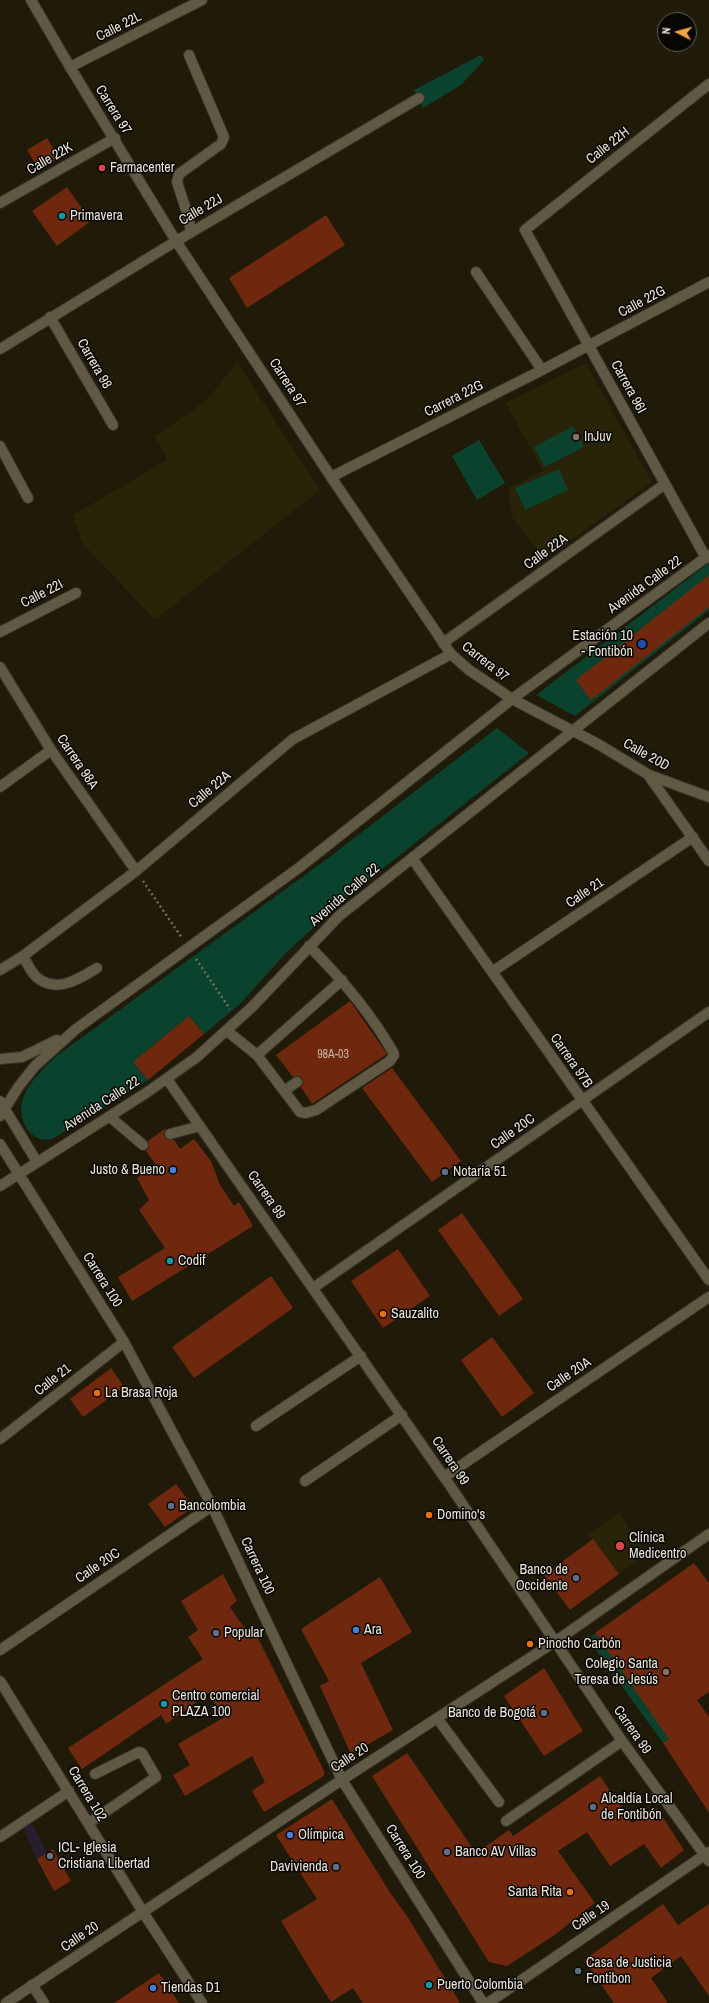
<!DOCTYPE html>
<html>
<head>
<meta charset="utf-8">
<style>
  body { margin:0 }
  #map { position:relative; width:709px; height:2003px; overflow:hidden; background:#1f1b08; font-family:"Archivo Narrow",sans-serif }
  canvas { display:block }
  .north { position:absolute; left:657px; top:12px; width:40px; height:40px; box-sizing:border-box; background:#070602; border:1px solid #615f58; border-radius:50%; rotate:276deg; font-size:11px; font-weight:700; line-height:16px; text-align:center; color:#e8e5d9 }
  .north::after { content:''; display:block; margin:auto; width:14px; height:18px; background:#f4a344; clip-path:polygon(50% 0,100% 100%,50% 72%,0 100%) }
</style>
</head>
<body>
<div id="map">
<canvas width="709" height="2003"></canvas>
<div class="north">N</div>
</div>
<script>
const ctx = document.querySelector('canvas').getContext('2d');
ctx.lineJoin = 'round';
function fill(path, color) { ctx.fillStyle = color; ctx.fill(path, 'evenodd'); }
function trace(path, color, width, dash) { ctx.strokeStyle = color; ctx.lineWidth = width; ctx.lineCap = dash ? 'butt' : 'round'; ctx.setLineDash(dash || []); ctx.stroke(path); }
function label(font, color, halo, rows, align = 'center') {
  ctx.font = font + ' "Archivo Narrow",sans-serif'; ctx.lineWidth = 3; ctx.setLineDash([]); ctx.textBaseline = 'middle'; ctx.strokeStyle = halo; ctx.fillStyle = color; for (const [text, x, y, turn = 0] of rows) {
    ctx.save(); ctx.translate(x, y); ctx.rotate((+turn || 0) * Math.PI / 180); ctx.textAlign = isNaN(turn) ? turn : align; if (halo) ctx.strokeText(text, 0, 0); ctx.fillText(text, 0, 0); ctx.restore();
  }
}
fill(new Path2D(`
  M 32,1823 L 47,1853 L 37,1859 L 23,1829 Z`), '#271e2d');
fill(new Path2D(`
  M 237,362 L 320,490 L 155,620 L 83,544 L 73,515 L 167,460 L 155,436 L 206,401 Z
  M 586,363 L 652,482 L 545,559 L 513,519 L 508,488 L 543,471 L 506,403 Z
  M 619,1512 L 646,1554 L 619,1574 L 588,1535 Z`), '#292308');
fill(new Path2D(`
  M 481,55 L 484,60 L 461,85 L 423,108 L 414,90 Z
  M 573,426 L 584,447 L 545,467 L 534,447 Z
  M 479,440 L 505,483 L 477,500 L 452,456 Z
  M 559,469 L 568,490 L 525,510 L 515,488 Z
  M 709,563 L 709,610 L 575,716 L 536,695 Z
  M 497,728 L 529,753 L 344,899 L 286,953 L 240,1004 L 204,1034 L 189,1016 L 133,1062 L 148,1080 L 52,1139 C 42,1141 34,1138 28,1130 C 8,1101 36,1076 55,1057 L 331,856 Z
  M 595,1633 L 669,1738 L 663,1743 L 588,1639 Z`), '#0a432d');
fill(new Path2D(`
  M 47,138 L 59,158 L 39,170 L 27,150 Z
  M 67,187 L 91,221 L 57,246 L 32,211 Z
  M 326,215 L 345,245 L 247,308 L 229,278 Z
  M 709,575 L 709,607 L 591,700 L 576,680 Z
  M 350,1001 L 387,1054 L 312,1104 L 301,1087 L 303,1082 L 302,1078 L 297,1076 L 293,1077 L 276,1055 Z
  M 189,1016 L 204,1034 L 148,1080 L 133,1062 Z
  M 392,1068 L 461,1161 L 432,1182 L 362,1088 Z
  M 166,1128 L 164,1133 L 165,1138 L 169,1140 L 174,1140 L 180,1149 L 194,1139 L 211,1161 L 220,1185 L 234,1206 L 239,1202 L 253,1226 L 132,1301 L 118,1277 L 165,1248 L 139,1210 L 149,1200 L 137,1178 L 156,1165 L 146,1151 L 149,1147 L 148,1141 Z
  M 462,1213 L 523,1299 L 499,1316 L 438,1230 Z
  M 398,1249 L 430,1296 L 383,1328 L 351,1281 Z
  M 271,1276 L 293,1308 L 194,1378 L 172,1347 Z
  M 492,1337 L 534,1393 L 502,1417 L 461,1360 Z
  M 111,1368 L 124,1387 L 83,1417 L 70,1399 Z
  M 176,1484 L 193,1507 L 165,1527 L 148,1504 Z
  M 593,1539 L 619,1574 L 570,1610 L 544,1575 Z
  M 694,1563 L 709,1583 L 709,1692 L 697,1700 L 709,1717 L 709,1813 L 663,1743 L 669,1739 L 595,1633 Z
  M 223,1574 L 237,1601 L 230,1607 L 245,1629 L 252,1626 L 324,1771 L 324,1776 L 264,1812 L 252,1791 L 265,1782 L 252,1756 L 185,1796 L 173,1775 L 190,1765 L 178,1744 L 223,1718 L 209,1693 L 166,1724 L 161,1715 L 82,1769 L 68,1748 L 203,1659 L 188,1637 L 198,1630 L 181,1601 Z
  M 380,1577 L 412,1632 L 361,1663 L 393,1730 L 351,1754 L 320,1686 L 329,1681 L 301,1629 Z
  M 544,1668 L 583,1731 L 544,1756 L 504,1696 Z
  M 407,1753 L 476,1853 L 509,1830 L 513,1836 L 600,1776 L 632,1823 L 656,1807 L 684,1850 L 661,1868 L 644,1844 L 610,1866 L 587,1832 L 558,1851 L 595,1903 L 556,1934 L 507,1966 L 489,1962 L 372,1776 Z
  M 332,1799 L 391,1894 L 407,1916 L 460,2003 L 363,2003 L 353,1988 L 331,2002 L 313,1974 L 281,1921 L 317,1899 L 276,1835 Z
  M 53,1849 L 71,1881 L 54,1891 L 37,1859 Z
  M 663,1904 L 678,1925 L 709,1904 L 709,1996 L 681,1956 L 651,1978 L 668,2003 L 614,2003 L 584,1960 Z
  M 159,1973 L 179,2003 L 114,2003 Z`), '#6f280d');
const service = new Path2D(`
  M 189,55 L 224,137 L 221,144 L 179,174 L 177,182 L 188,216 L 191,232
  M 476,272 L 542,370
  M 23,956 C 27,963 32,975 39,979 C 59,993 80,978 97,968
  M 227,1031 L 257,1055 L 300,1112 L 306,1113 L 316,1110 L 390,1061 L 394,1055 L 393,1052 C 370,1012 341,978 309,946
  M 257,1055 L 342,980
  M 284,1091 L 297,1082
  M 110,1117 L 143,1145
  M 170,1134 L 200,1126
  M 256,1426 L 361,1356
  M 305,1481 L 402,1415
  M 437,1718 L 499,1802
  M 506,1821 L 622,1741
  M 89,1823 L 156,1777 L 142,1753 L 139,1752 L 95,1774`);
const minor = new Path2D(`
  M 70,67 L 202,0
  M 0,203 L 115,138
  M 50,317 L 113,425
  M 0,349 L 168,246 L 419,98
  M 0,446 L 28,498
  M 331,477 L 542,370 L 709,282
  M 706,558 L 525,230 L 709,84
  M 0,632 L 76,593
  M 443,643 L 665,484
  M 0,667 L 51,750 L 136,871
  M 0,787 L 51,750
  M 412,858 L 709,1280
  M 0,970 L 23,956 L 136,871 L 293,739 L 451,654
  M 492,972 L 693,837
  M 313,1288 L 709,1012
  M 0,1439 L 124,1342
  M 444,1477 L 709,1297
  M 0,1650 L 212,1506
  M 0,1681 L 143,1912 L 202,2003
  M 0,1837 L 69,1791
  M 32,1985 L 44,2003
  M 6,2003 L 334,1785 L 556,1641 L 709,1534
  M 488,2003 L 709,1852`);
const tertiary = new Path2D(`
  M 31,0 L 70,67 L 176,241 L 331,477 L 451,654 L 469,670 L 512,699 L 598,744 L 649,775 L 709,797
  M 649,776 L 709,861
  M 0,1186 L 19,1174`);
const secondary = new Path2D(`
  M 0,1059 L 22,1057 L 57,1040
  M 167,1079 L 451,1487 L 622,1741 L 709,1861
  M 0,1101 L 37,1162
  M 0,1116 L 19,1086 L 35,1066 L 76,1029 L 300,867 L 512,699 L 709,555
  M 0,1144 L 124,1342 L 212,1506 L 342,1780 L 483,2003
  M 19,1174 L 146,1093 L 197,1057 L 252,1007 L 339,916 L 709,623`);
trace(service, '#36332b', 12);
trace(minor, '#36332b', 12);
trace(tertiary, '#36332b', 12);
trace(secondary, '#36332b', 12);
trace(new Path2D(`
  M 143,881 L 182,938
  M 196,959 L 230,1009`), '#726e5e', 2.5, [2, 3]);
trace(service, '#605a45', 10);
trace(minor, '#605a45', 10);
trace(tertiary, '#605a45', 10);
trace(secondary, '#605a45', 10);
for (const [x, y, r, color] of [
  [102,168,4,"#e0444e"],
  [62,216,4,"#0f9aa8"],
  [576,437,4,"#8d6e63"],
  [642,644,5,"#1a4fb4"],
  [173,1170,4,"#3f7fe0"],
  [445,1172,4,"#5c6f8a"],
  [170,1261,4,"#0f9aa8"],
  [383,1314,4,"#e8710a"],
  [97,1393,4,"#e8710a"],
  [171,1506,4,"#5c6f8a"],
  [429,1515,4,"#e8710a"],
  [620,1546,5,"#e0444e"],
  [576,1578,4,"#5c6f8a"],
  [356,1630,4,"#3f7fe0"],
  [216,1633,4,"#5c6f8a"],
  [530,1644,4,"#e8710a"],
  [666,1672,4,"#8d6e63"],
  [164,1704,4,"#0f9aa8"],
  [544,1713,4,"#5c6f8a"],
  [593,1807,4,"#5c6f8a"],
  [290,1835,4,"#3f7fe0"],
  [447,1852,4,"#5c6f8a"],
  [50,1856,4,"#6b7280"],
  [336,1867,4,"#5c6f8a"],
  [570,1892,4,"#e8710a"],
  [578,1971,4,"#5c6f8a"],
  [429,1985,4,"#0f9aa8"],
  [153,1988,4,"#3f7fe0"]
]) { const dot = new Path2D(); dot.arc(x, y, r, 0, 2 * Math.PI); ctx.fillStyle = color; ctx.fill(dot); trace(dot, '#070602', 1.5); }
label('12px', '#cab6a6', null, [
  ["98A-03",333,1055]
]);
label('14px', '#e8e5d9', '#070602', [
  ["Calle 22L",119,27,-27],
  ["Carrera 97",113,110,58],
  ["Calle 22H",608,146,-38],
  ["Calle 22K",50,159,-30],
  ["Calle 22J",201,210,-30],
  ["Calle 22G",642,302,-28],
  ["Carrera 98",94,364,60],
  ["Carrera 97",287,383,57],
  ["Carrera 96I",628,387,61],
  ["Carrera 22G",454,399,-27],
  ["Calle 22A",546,552,-36],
  ["Avenida Calle 22",645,585,-36],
  ["Calle 22I",42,594,-27],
  ["Carrera 97",485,662,38],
  ["Calle 20D",646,755,29],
  ["Carrera 98A",77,762,56],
  ["Calle 22A",210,790,-40],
  ["Calle 21",585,893,-34],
  ["Avenida Calle 22",345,895,-41],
  ["Carrera 97B",571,1061,55],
  ["Avenida Calle 22",102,1104,-33],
  ["Calle 20C",513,1132,-35],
  ["Carrera 99",266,1195,55],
  ["Carrera 100",102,1280,58],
  ["Calle 20A",569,1375,-34],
  ["Calle 21",53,1380,-38],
  ["Carrera 99",450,1461,56],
  ["Calle 20C",98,1566,-34],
  ["Carrera 100",257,1566,65],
  ["Carrera 99",632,1730,55],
  ["Calle 20",350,1758,-33],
  ["Carrera 102",87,1794,59],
  ["Carrera 100",405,1852,58],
  ["Calle 19",591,1916,-34],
  ["Calle 20",80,1937,-34]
]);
label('14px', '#e8e5d9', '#070602', [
  ["Farmacenter",110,168],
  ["Primavera",70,216],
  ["InJuv",584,437],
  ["Estación 10",633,636,"right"],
  ["- Fontibón",633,652,"right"],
  ["Justo & Bueno",165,1170,"right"],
  ["Notaría 51",453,1172],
  ["Codif",178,1261],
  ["Sauzalito",391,1314],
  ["La Brasa Roja",105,1393],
  ["Bancolombia",179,1506],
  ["Domino's",437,1515],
  ["Clínica",629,1538],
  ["Medicentro",629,1554],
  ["Banco de",568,1570,"right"],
  ["Occidente",568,1586,"right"],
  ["Ara",364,1630],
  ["Popular",224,1633],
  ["Pinocho Carbón",538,1644],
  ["Colegio Santa",658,1664,"right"],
  ["Teresa de Jesús",658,1680,"right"],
  ["Centro comercial",172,1696],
  ["PLAZA 100",172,1712],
  ["Banco de Bogotá",536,1713,"right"],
  ["Alcaldía Local",601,1799],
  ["de Fontibón",601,1815],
  ["Olímpica",298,1835],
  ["ICL- Iglesia",58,1848],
  ["Cristiana Libertad",58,1864],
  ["Banco AV Villas",455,1852],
  ["Davivienda",328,1867,"right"],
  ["Santa Rita",562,1892,"right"],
  ["Casa de Justicia",586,1963],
  ["Fontibon",586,1979],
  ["Puerto Colombia",437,1985],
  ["Tiendas D1",161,1988]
], 'left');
</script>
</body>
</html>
